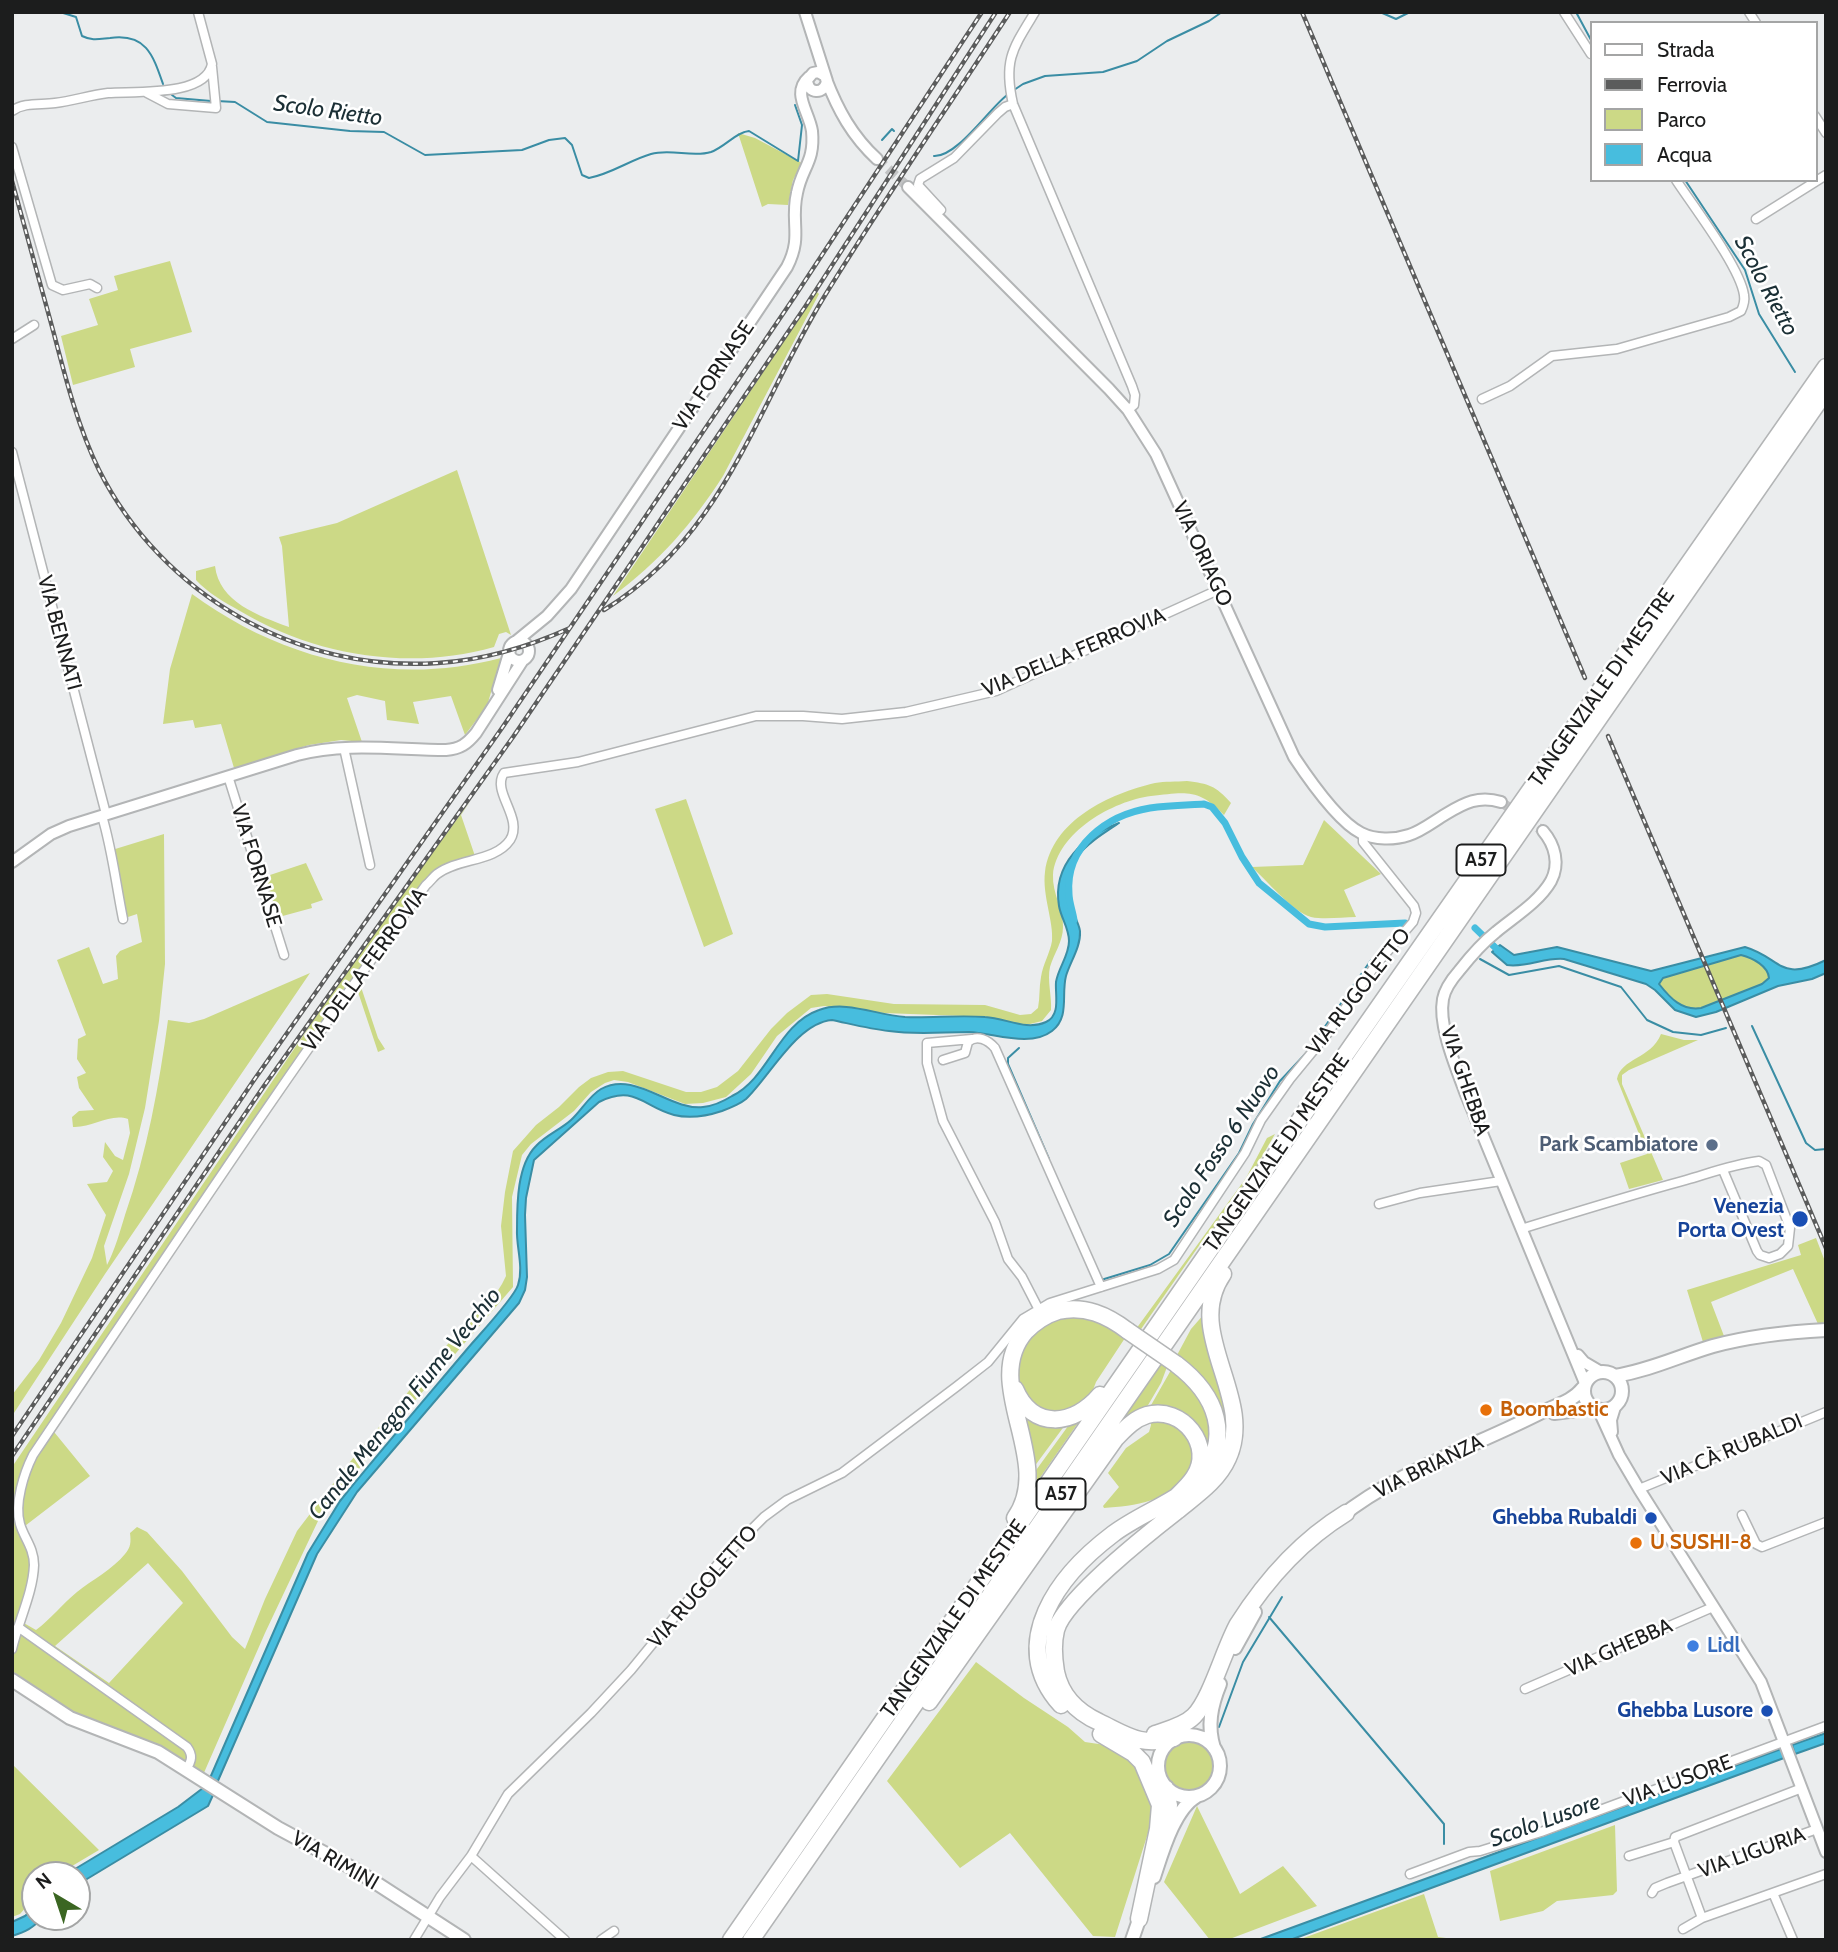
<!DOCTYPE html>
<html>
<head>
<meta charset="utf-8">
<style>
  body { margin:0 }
  #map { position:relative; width:1838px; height:1952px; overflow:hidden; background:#ebedee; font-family:Cabin,sans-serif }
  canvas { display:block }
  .frame { position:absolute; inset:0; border:14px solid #1c1d1d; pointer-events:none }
  .legend { position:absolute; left:1590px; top:21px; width:228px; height:161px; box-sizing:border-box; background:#fff; border:2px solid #a4a5a5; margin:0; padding:9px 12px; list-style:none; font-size:21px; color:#1c1d1d }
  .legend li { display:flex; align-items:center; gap:14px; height:35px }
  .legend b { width:35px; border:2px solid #a4a5a5 }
  .north { position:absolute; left:21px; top:1861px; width:70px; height:70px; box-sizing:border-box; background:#fff; border:2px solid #a4a5a5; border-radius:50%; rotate:321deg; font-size:19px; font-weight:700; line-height:28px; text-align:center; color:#1c1d1d }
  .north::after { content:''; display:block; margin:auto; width:24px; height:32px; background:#3b6622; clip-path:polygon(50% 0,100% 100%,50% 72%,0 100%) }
</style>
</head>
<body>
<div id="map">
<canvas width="1838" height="1952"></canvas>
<div class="frame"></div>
<ul class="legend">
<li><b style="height:9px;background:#fff"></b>Strada</li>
<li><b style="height:9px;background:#5b5c5c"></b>Ferrovia</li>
<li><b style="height:19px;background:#ccd986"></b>Parco</li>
<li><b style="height:19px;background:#47bdde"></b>Acqua</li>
</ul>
<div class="north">N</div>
</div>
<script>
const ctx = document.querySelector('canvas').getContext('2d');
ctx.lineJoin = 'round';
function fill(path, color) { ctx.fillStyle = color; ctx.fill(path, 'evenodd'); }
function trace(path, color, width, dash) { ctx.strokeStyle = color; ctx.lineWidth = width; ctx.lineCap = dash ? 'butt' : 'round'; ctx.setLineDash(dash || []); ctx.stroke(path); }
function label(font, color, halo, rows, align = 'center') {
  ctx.font = font + ' Cabin,sans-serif'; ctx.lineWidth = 5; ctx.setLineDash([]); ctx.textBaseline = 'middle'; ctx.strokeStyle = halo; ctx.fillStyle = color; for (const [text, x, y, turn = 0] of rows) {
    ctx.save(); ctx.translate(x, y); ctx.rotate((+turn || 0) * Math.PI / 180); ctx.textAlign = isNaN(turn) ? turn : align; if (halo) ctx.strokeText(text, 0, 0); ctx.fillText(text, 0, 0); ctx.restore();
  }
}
fill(new Path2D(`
  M 738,133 L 755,138 L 802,163 L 793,180 L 788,205 L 768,204 L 762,207 Z
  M 170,261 L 192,332 L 130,349 L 135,367 L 73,385 L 61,336 L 98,325 L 89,299 L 118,290 L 114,276 Z
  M 817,292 L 819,294 L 723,476 C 693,523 659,562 613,596 Z
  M 457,470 L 511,635 L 506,632 L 499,634 L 494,647 C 410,671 315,656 240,611 C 224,602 208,593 196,580 L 196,571 L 215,566 C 219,602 259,616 289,627 L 282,546 L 279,537 L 337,523 Z
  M 192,594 C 282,660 392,687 501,658 L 487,706 L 465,735 L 451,696 L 413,702 L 419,724 L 387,720 L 385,701 L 357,695 L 347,698 L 362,742 L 341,740 L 309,745 L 234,768 L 221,724 L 195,728 L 193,720 L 163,724 L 170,669 Z
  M 1187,781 C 1209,784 1215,785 1231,803 L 1224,815 C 1199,788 1185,792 1151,796 C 1113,801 1057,832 1053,875 C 1052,893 1064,911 1063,927 C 1063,942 1054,953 1050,967 C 1047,980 1052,997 1051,1010 L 1042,1021 L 1030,1024 L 1008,1024 L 990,1017 L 884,1013 L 824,1006 L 811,1008 L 777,1036 L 751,1074 L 726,1097 L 703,1103 L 685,1104 L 628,1082 L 614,1080 L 605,1083 L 591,1092 L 574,1111 L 531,1144 L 522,1155 L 512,1197 L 513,1287 L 387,1433 L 318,1521 L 265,1633 L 203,1775 L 75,1714 L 12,1671 L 12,1467 L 346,972 L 471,800 L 461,815 L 476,859 L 448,869 L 429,887 L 360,984 L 378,1038 L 385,1049 L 378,1052 L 356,986 L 349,981 L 50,1427 L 90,1476 L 21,1529 C 39,1556 27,1592 22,1622 L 36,1630 C 51,1619 62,1604 77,1592 C 92,1580 113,1569 125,1554 C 131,1547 131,1542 130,1533 L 137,1527 L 147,1532 L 182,1571 L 232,1637 L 245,1649 L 265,1599 L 297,1531 L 345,1468 L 457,1333 L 495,1295 L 502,1284 L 506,1276 L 501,1226 L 505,1192 L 513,1151 L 536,1125 L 559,1107 L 579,1087 L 591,1078 L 608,1072 L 623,1071 L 686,1092 L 701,1092 L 717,1087 L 738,1071 L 771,1029 L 787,1013 L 811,995 L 827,994 L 894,1004 L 985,1005 L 1020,1015 L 1031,1014 L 1038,1008 C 1040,998 1039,987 1041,977 C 1043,964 1050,953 1052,941 C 1054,922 1042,895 1045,872 C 1052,820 1109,794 1155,783 C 1165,781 1176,782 1187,781 ZM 148,1563 L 183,1603 L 109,1683 L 55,1646 Z
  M 686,799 L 733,934 L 704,947 L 655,809 Z
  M 1324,820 L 1381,874 L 1344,890 L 1356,917 C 1342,917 1325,920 1311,917 C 1293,912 1266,880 1252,867 L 1303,865 Z
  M 164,834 L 165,964 L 159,1021 L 145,1108 L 129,1174 L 104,1246 L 107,1265 C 115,1250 120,1231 125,1215 C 147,1152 159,1086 168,1020 L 189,1023 L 204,1019 L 310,973 L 105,1274 L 12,1416 L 12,1395 L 39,1360 L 61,1323 L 92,1258 L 106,1215 L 87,1184 L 107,1182 L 113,1171 L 103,1157 L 105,1142 L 115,1156 L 123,1160 L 130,1133 L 128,1119 C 110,1113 92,1128 73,1127 L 72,1117 L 79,1111 L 94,1110 L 79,1088 L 77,1077 L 86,1073 L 77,1059 L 78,1039 L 86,1035 L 57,960 L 89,947 L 103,984 L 118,979 L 116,956 L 120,951 L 142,942 L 137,914 L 125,918 L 112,850 Z
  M 306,863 L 323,900 L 311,904 L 312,908 L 279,917 L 264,877 Z
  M 1739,955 C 1752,956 1763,964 1770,975 L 1767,982 L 1701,1008 C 1682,1011 1670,998 1659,984 L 1663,978 Z
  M 1661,1034 L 1684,1040 L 1698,1040 L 1629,1070 L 1622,1075 L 1622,1084 L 1663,1180 L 1629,1189 L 1620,1163 L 1647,1154 L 1617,1079 C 1621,1058 1651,1059 1661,1034 Z
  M 1275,1134 L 1256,1167 L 1210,1233 L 1203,1240 L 1139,1332 L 1136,1329 L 1246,1178 L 1267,1138 Z
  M 1816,1238 L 1826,1264 L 1826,1324 L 1818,1324 L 1793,1269 L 1711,1302 L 1724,1336 L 1703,1342 L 1687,1290 L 1801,1255 L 1798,1245 Z
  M 1205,1313 L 1227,1405 L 1227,1449 L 1176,1357 L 1191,1329 Z
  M 1082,1315 L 1112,1328 L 1125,1338 L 1096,1382 L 1090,1398 L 1074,1411 L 1045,1413 L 1021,1393 L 1016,1370 L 1025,1340 L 1050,1319 Z
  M 1160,1362 L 1167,1367 L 1161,1383 L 1144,1412 L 1109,1436 Z
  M 1171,1370 L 1190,1384 L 1210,1416 L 1210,1450 L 1150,1407 Z
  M 1019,1404 L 1080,1420 L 1037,1482 L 1034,1473 L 1071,1422 L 1068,1421 L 1034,1467 Z
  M 1150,1416 L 1174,1420 L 1194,1446 C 1193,1454 1194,1467 1189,1473 C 1172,1501 1134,1506 1104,1508 L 1103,1506 L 1119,1487 L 1108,1473 L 1126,1448 L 1149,1432 L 1151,1425 Z
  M 976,1662 L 1024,1698 L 1068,1727 L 1085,1742 L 1112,1746 L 1135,1760 L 1155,1811 L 1115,1937 L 1093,1936 L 1010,1833 L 960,1868 L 887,1781 Z
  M1164 1766a25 25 0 1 1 50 0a25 25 0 1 1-50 0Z
  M 12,1764 L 99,1850 L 57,1875 L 35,1875 L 35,1897 L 20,1914 L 12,1917 Z
  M 1197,1806 L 1240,1894 L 1283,1866 L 1317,1906 L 1227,1940 L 1210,1940 L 1164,1882 Z
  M 1615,1825 L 1617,1891 L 1613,1895 L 1557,1901 L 1543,1911 L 1500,1921 L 1490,1871 Z
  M 1424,1894 L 1438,1937 L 1446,1938 L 1445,1940 L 1298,1940 Z`), '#ccd986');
const water = new Path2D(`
  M 1119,823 C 1087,844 1057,862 1070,906 C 1073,914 1079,923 1080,931 C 1081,947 1070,962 1066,976 C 1061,995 1070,1017 1052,1031 C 1030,1048 994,1033 969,1032 C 943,1032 916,1035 889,1031 C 870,1029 851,1024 832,1020 C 797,1023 770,1076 746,1099 C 740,1104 730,1108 722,1111 C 707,1116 690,1119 674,1115 C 643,1107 635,1084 599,1102 L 534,1160 L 526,1198 L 525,1215 L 527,1277 L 525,1290 L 519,1303 L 357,1492 L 317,1554 L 217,1783 L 210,1778 L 308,1553 L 340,1501 C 382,1449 425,1399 468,1348 C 479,1335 514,1298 518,1285 C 524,1267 516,1247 517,1229 C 517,1204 517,1165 536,1146 C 546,1135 560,1130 571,1120 C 581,1111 589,1096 601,1089 C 635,1070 670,1111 703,1107 C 713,1106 724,1101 732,1096 C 769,1078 778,1024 819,1010 C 846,1000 876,1015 905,1017 C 931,1018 959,1015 985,1017 C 1006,1018 1026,1031 1046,1022 C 1061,1015 1055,995 1056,982 C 1058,968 1069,956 1069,941 C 1069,928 1061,918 1059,906 C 1052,864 1084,836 1119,823 Z
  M 1500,945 L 1514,955 L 1557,947 L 1651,971 L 1745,947 C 1782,958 1779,983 1826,960 L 1826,973 L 1812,979 L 1778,986 L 1716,1012 L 1696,1017 L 1675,1010 L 1655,990 L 1646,984 L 1564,959 C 1545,957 1527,968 1507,965 L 1492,952 ZM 1741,955 C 1753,958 1768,966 1769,978 L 1762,984 L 1701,1008 C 1682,1011 1670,998 1659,984 L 1663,978 Z
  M 1826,1733 L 1826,1743 L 1795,1754 L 1792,1745 Z
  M 1781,1749 L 1784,1758 L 1290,1940 L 1258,1940 Z
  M 203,1788 L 213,1795 L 208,1806 L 77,1885 L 77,1875 L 65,1875 L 178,1807 Z
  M 35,1907 L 35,1917 L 42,1917 C 34,1928 25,1932 12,1936 L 12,1922 L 25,1916 Z`);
fill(water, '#47bdde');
trace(water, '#3a8da4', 2);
trace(new Path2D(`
  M 60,12 L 76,17 L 82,36 C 92,41 99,39 110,38 C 146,33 153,55 163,84
  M 1380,12 L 1396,19 L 1410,12
  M 1576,12 L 1591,40
  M 1014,90 L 1023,84 L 1045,76 L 1103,72 L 1137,61 L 1167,41 L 1209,21 L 1222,12
  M 172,95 L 176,98 L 211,101
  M 217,101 L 235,102 L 267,122 L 350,131 L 384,132 L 425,155 L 522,150 L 549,140 L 565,138 L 572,145 L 582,175 L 589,178 C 611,174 630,160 651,154 C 671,148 692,158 711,152 C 725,147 736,132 749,131 L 798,161 L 802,125 L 795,105
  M 882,140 L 892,129 L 894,131
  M 934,156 C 957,157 988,110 1007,95
  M 1685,180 L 1745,270 L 1759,314 L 1795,372
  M 1480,959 L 1509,975 L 1559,966 L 1621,987 L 1647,1020 L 1673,1032 L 1701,1035 L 1726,1028
  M 1752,1026 L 1806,1143 L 1815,1150 L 1826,1149
  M 1019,1048 L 1008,1058 L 1008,1064 L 1049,1159
  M 1101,1280 L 1150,1265 L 1169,1254 L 1239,1153 L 1253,1124 L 1280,1081 L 1308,1051 L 1371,960
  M 1269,1617 L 1444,1824 L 1444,1844
  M 1219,1727 L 1243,1662 L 1282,1597`), '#3a8da4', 2);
trace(new Path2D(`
  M 1074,920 C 1073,912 1069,902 1069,894 C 1065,846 1107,815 1150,808 C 1168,805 1187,805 1204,804 L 1212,807 L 1225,823 L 1242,857 L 1259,883 L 1309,924 L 1325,927 L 1405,923
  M 1475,928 L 1503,955`), '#47bdde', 7);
trace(new Path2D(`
  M 877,159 L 908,187
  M 1501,802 L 1543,831`), '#c2c3c4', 10, [10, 5]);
const minor = new Path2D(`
  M 1035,12 C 1013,48 1003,60 1013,104 L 1132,386 L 1135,395 L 1134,405 L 1128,410
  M 1564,12 L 1591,54
  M 1749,12 L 1756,23
  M 147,93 L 168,104 L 216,108 L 212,67
  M 12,111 C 24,102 40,105 55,103 C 73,101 90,95 108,93 C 135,91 206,97 212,64 L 198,12
  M 1815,116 L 1826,133
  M 12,147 L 52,285 L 63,290 L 90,284 L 97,288
  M 941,210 L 918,185 L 920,179 L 954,158 L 998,113 L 1005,107 L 1013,104
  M 1756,219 L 1826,175
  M 12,339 L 34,325
  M 1482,399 L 1510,386 L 1552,356 L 1617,349 L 1729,317 L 1741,311 C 1744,305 1745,301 1744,295 C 1740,267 1693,206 1676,180
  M 12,452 L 106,814
  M 344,748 L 370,865
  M 228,776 L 284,955
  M 102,816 C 112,849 116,884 123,919
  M 972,1039 L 927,1043 L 927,1063 L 943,1121 L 995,1222 L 1008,1259 L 1022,1277 L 1038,1308
  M 943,1060 L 965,1053 L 968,1042 C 977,1034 988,1040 995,1048 L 1101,1287
  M 1379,1204 L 1420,1193 L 1501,1181
  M 1521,1229 C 1576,1212 1631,1195 1686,1180 C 1710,1173 1734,1164 1759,1161 L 1766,1165 L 1790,1228 L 1788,1246 L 1780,1254 L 1769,1258 L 1760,1255 L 1757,1251 L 1723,1170
  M 1639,1489 L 1826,1412
  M 1742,1515 L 1756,1544 L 1762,1547 L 1826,1522
  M 18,1627 L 187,1747 C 193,1755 192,1761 186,1769
  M 12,1649 C 18,1622 33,1593 34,1565 C 34,1548 24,1538 20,1524 C 14,1504 24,1473 33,1455 C 162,1264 288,1071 426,885 C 430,882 433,877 437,874 C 458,858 495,862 510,840 C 524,818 491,792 504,773 L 578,762 L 756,716 L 803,716 L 842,719 L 906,712 L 996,691 L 1218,590
  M 1525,1689 L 1713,1607
  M 471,1856 L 565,1940
  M 1629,1856 L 1674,1842
  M 1410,1874 L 1469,1852 L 1480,1851 L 1541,1832 L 1826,1726
  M 1652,1893 L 1655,1888 L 1667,1883 L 1817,1829
  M 1773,1893 L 1793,1940
  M 1702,1918 L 1826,1874
  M 1683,1929 L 1702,1918 L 1674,1842 L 1675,1837 L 1802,1788
  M 414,1940 L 440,1897 L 471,1856 L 508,1794 L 591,1713 L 631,1670 L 722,1559 L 764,1517 L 787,1500 L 842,1473 L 956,1387 L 988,1362 L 1023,1319 L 1050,1303 L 1158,1269 L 1174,1260 L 1245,1153 L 1261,1120 L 1290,1079 L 1327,1034 L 1375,966 L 1413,922 L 1416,913 L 1414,906 L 1363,842 L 1363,834
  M 601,1940 L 614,1931`);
const tertiary = new Path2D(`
  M 805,12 L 827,81 C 824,95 808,94 807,80 L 813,73 L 818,72 L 825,76
  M 826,79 C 838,110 852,136 877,159
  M 908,187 L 1109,389 L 1128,410 L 1156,454 L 1294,757 C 1308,778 1339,822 1361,833 C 1375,840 1394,840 1409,835 C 1422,831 1434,821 1446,814 C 1464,803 1479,795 1501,802
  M509 651a10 10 0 1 1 20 0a10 10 0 1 1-20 0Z
  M 514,643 L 547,616 L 571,589 L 787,267 C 803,236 790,223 797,193 C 802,167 815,162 812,131 C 809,111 791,93 809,77
  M 498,690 L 510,650
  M 1543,831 C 1555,845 1560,864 1551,881 C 1539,902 1514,917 1496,932 C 1482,943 1470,957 1459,971 C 1452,979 1445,988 1443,999 C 1438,1026 1456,1067 1465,1092 L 1585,1383
  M 12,862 L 51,834 L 69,826 L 297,755 C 346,742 397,750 446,750 C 460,749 467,744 476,733 L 523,660
  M 1578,1355 L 1584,1362 L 1601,1372
  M 1599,1411 L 1619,1455 L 1639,1489 L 1761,1682 L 1826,1852
  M 1612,1432 L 1611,1420 L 1615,1407`);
const secondary = new Path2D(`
  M1584 1391a19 19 0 1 1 38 0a19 19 0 1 1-38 0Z
  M 1615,1376 C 1651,1370 1679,1356 1713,1346 C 1750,1336 1787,1332 1826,1330
  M 1554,1413 L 1592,1408
  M 1339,1518 C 1397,1471 1476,1446 1542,1412 C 1557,1405 1573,1401 1583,1388
  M 1235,1648 L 1255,1612
  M 12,1680 L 70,1718 L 158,1752 L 278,1828 L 356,1870 L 464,1940
  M1158 1766a31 31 0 1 1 62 0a31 31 0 1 1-62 0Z
  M 1214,1748 C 1207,1726 1211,1706 1220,1684
  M 1167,1787 L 1171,1805 L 1168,1829
  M 1154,1877 C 1162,1853 1174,1809 1197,1796
  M 1132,1940 L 1142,1911`);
const motorway = new Path2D(`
  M 1176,1364 C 1217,1395 1233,1437 1199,1481
  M 1015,1389 C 1033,1431 1074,1426 1100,1395
  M 1015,1518 C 1056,1460 979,1384 1026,1331 C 1035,1322 1045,1315 1058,1311 C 1085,1305 1107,1315 1128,1331
  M 929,1702 L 1116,1438 C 1125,1429 1134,1419 1147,1415 C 1182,1405 1215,1446 1194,1477 C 1189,1485 1181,1492 1175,1498
  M 1061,1705 C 1005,1643 1060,1574 1113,1534 C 1134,1518 1160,1508 1182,1493
  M 1101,1734 L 1133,1753 L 1142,1762 L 1160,1805 L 1158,1829 L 1139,1919
  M 1155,1734 C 1167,1730 1184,1726 1194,1716 C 1211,1699 1224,1649 1238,1624 C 1266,1580 1302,1540 1346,1513
  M 1174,1738 C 1141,1747 1128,1736 1099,1722 C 1077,1712 1061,1696 1056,1672 C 1054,1660 1053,1642 1056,1630 C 1064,1600 1150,1532 1177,1511 C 1195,1496 1218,1481 1228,1458 C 1256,1397 1182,1333 1223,1274
  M 731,1940 L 1306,1111 L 1826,367
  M 751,1940 L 1826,391`);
trace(minor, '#b3b5b6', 11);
trace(tertiary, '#b3b5b6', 14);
trace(secondary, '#b3b5b6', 16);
trace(motorway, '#b3b5b6', 19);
trace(minor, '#fff', 8);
trace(tertiary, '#fff', 10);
trace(secondary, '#fff', 12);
trace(motorway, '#fff', 16);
const rail = new Path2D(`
  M 1302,12 L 1585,678
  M 12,181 C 26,232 40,283 54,334 C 66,380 78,427 99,470 C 162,595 298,673 438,663 C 484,660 528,647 570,628
  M 604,610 C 724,536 755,410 824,297 C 883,201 948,107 1010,12
  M 1608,736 L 1826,1248
  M 12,1436 L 254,1080 L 502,728 L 793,299 L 982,12
  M 12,1456 L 264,1086 L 513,737 L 805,307 L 996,12`);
trace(rail, '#5b5c5c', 4.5);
trace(rail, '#fff', 2, [5]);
const motorwayBridge = new Path2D(`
  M 1128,1331 L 1176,1364`);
trace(motorwayBridge, '#b3b5b6', 19, []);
trace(motorwayBridge, '#fff', 16);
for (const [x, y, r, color] of [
  [1712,1145,7,"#5c6f8a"],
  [1800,1219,9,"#1a4fb4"],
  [1486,1410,7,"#e8710a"],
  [1651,1518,7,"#1a4fb4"],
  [1636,1543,7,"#e8710a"],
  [1693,1646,7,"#3f7fe0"],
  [1767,1711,7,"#1a4fb4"]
]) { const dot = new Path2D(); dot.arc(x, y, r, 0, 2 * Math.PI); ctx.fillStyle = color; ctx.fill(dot); trace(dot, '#fff', 2.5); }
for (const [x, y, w] of [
  [1481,860,49],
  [1061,1494,49]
]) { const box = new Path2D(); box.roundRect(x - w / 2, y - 15.5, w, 31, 5); ctx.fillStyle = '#fff'; ctx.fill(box); trace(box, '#1c1d1d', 2); }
label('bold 19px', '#1c1d1d', null, [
  ["A57",1481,860],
  ["A57",1061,1494]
]);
label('21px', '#1c1d1d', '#fff', [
  ["VIA FORNASE",714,376,-56],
  ["VIA ORIAGO",1202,554,65],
  ["VIA BENNATI",59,633,75],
  ["VIA DELLA FERROVIA",1074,653,-23],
  ["TANGENZIALE DI MESTRE",1602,688,-55],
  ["VIA FORNASE",256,866,73],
  ["VIA DELLA FERROVIA",365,970,-54],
  ["VIA RUGOLETTO",1359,992,-52],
  ["VIA GHEBBA",1465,1081,71],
  ["TANGENZIALE DI MESTRE",1277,1153,-55],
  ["VIA CÀ RUBALDI",1732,1450,-23],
  ["VIA BRIANZA",1429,1467,-26],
  ["VIA RUGOLETTO",703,1587,-49],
  ["TANGENZIALE DI MESTRE",954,1619,-55],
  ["VIA GHEBBA",1619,1648,-24],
  ["VIA LUSORE",1678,1781,-20],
  ["VIA LIGURIA",1752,1853,-20],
  ["VIA RIMINI",335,1861,30]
]);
label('bold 21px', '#4e5e75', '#fff', [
  ["Park Scambiatore",1698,1145]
], 'right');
label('bold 21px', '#164399', '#fff', [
  ["Venezia",1784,1207],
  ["Porta Ovest",1784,1231],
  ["Ghebba Rubaldi",1637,1518],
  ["Ghebba Lusore",1753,1711]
], 'right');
label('bold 21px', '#c56008', '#fff', [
  ["Boombastic",1500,1410],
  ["U SUSHI-8",1650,1543]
], 'left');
label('bold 21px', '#366cbe', '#fff', [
  ["Lidl",1707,1646]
], 'left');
label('italic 23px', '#1b2f35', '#fff', [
  ["Scolo Rietto",328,111,8],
  ["Scolo Rietto",1766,286,62],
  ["Scolo Fosso 6 Nuovo",1222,1146,-56],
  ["Canale Menegon Fiume Vecchio",405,1404,-51],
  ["Scolo Lusore",1545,1821,-20]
]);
</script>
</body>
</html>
